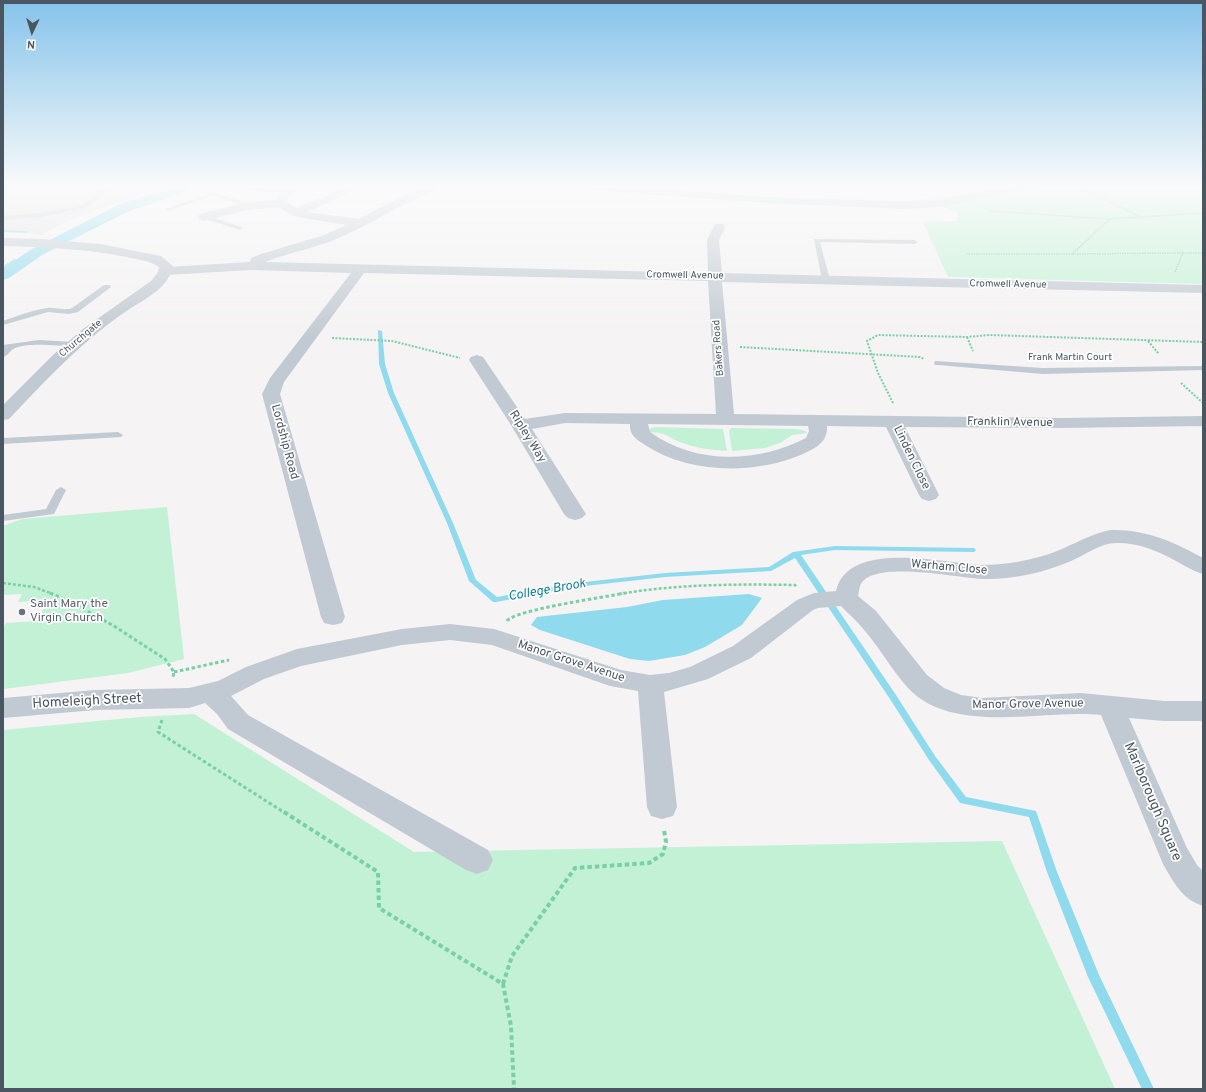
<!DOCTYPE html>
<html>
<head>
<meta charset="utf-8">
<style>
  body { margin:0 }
  #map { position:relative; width:1206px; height:1092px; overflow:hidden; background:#f5f3f3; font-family:Overpass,sans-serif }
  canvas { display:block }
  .frame { position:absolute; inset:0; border:4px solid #4a5661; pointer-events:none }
  .north { position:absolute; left:12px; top:12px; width:40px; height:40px; -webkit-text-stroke:3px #fff; paint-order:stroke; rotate:184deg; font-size:11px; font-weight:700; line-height:16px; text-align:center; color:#4a5661 }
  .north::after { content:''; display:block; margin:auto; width:14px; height:18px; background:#4a5661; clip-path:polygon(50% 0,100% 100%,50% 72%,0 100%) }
</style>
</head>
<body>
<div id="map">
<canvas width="1206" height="1092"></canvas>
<div class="frame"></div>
<div class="north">N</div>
</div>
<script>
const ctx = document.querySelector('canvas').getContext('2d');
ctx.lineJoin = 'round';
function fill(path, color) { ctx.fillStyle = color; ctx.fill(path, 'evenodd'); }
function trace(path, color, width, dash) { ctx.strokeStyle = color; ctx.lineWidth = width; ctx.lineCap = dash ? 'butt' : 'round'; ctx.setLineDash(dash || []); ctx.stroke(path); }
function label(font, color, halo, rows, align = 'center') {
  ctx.font = font + ' Overpass,sans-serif'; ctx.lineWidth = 3.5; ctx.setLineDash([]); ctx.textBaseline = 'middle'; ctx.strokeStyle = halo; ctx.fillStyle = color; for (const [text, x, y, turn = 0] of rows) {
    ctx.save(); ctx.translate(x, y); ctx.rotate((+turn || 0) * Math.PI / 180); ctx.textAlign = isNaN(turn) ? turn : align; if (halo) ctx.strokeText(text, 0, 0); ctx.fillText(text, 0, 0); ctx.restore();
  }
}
fill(new Path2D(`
  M 3,186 L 167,186 L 79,216 L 55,227 L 41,235 L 13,231 L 3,231 Z`), '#e6e4e5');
fill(new Path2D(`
  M 1041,186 L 1203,186 L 1203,284 L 948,277 L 923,222 L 957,221 L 959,213 L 939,206 Z
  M 654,427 L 723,429 L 727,451 C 711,450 695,448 680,442 C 664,436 666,431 648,433 L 647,431 Z
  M 731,428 L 795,429 L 803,430 L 808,433 L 792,435 L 780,443 L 765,448 L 732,451 L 729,431 Z
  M 167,507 L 184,659 L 128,673 L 3,689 L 3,629 L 6,623 L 37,621 L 48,600 L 18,602 L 22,594 L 3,595 L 3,526 L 22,519 Z
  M 194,714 L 414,852 L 1002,841 L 1115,1089 L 3,1089 L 3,730 L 140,717 Z`), '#c3f1d5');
fill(new Path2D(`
  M 34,250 L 47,251 L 3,279 L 3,269 Z
  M 749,594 L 762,598 L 742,625 L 705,647 L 685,655 L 649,661 L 630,659 L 540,630 L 531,625 L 537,617 L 627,607 L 663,600 Z`), '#90daee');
fill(new Path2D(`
  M 3,230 L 26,231 L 28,232 L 26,233 L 3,232 Z
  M 378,330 L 382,331 L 385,364 L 394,393 L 453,523 L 476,580 L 497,597 L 576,583 L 665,573 L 769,567 L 793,552 L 835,546 L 974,548 L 976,550 L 974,552 L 972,552 L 835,550 L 801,555 L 896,695 L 935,756 L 966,797 L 1036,811 L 1057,872 L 1099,975 L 1154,1089 L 1142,1089 L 1088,977 L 1047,872 L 1029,817 L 960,803 L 929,760 L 890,699 L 795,558 L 771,571 L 665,577 L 576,587 L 496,602 L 493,602 L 469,581 L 447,523 L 388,393 L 379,364 Z`), '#90daee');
fill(new Path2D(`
  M 178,186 L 196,186 L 194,189 L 130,210 L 42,255 L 9,278 L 3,280 L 3,268 L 32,249 L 120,204 Z`), '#90daee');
trace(new Path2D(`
  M 1077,186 L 1141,217
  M 988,211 L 1110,219 L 1203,213
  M 89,230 L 125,212 L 156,201
  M 1183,253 L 1203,253
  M 966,254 L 1072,254 L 1110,219
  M 1072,254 L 1183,253 L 1175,272
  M 3,267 L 16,259`), '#7ad0a6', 1.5, [1.5, 1]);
trace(new Path2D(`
  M 967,337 L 973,351
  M 332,338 L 392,341 L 460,358
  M 1148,341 L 1159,354
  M 740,347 L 920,357 L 924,359
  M 1181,383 L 1203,403
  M 893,403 L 878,373 L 867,341 L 878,335 L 967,337 L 989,335 L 1203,342`), '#7ad0a6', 2, [2, 1.5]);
trace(new Path2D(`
  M 3,583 L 34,587 L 53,594
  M 619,594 C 677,584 737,584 795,585 L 797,587`), '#7ad0a6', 2.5, [3, 2]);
trace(new Path2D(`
  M 50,593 L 69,601 L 114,626 L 165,659 L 174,672 L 173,677
  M 507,621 C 514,610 606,597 625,593
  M 174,672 L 229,660
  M 162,720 L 158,732 L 285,813`), '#7ad0a6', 3, [3.5, 2.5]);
trace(new Path2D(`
  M 284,812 L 378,872 L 379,908 L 503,984 L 511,1026 L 514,1089
  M 503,984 L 512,956 L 575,868 L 649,863 L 663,854 L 666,842 L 664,830`), '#7ad0a6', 4, [4.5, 3]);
fill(new Path2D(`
  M 8,186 L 16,186 L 3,191 L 3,187 Z
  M 108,186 L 114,186 L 87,207 L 41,217 L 3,220 L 3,216 L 41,213 L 83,205 Z
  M 223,186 L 239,186 L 285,190 L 288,192 L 285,194 L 226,188 Z
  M 213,192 L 247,203 L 250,206 L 245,207 L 243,205 L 213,196 L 170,210 L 165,209 Z
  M 204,215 L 242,227 L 243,228 L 240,230 L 202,218 L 202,216 Z
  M 814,239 L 915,240 L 918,242 L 915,244 L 820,242 L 830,280 L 826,282 L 822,280 Z
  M 104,285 L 110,285 L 111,287 L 78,312 L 69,314 L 48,312 L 3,325 L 3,321 C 17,316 32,310 47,308 C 55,307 64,311 72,308 Z
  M 39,340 L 74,342 L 78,344 L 74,346 C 59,346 28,342 15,348 C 10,350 8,356 3,357 L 3,345 Z
  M 935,361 L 1043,368 L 1203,366 L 1203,370 L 1043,374 L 938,365 L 935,365 L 934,363 Z
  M 118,432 L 123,435 L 121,437 L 3,444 L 3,438 Z
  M 61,487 L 66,490 L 54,514 L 3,521 L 3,515 L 46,509 L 56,490 Z`), '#c1cad2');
fill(new Path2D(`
  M 289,186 L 302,186 L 288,197 L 287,202 L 296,208 L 324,197 L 345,186 L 358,186 L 357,188 L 332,201 L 307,212 L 359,219 L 410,192 L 429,186 L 447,186 L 445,188 C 408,198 378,221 343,236 C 318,248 290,252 265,262 L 708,273 L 707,240 L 715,224 L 723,224 L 725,227 L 719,240 L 722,273 L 1203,285 L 1203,293 L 722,282 L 734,414 L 1060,418 L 1203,416 L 1203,426 L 1060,428 L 905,427 L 939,495 L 936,499 L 929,501 L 922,499 L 919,495 L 886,427 L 827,426 C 828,442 816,448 803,454 C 755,475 689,474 645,445 C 637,440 629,435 630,424 L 565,423 L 532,429 L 586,514 L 582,518 L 575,520 L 568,518 L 564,514 L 511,425 L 469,360 L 471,357 L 477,355 L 483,357 L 525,419 L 565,413 L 716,414 L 708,281 L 364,273 L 284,382 L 280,394 L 345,617 L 342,623 L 333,625 L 324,623 L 321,617 L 262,394 L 270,378 L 351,273 L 251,270 L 166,275 L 161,274 L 159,271 L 161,268 L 166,267 L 250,262 L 251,258 L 261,254 L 324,235 L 347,225 L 303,218 L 291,215 L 278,207 L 247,210 L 204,221 L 200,220 L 198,217 L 200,214 L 247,202 L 276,200 L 279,194 ZM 648,424 L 808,426 L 809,431 L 806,438 C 758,463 695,465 650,432 Z
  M 572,186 L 619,186 L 767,197 L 905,201 L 939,199 L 1009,186 L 1030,186 L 1024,189 L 939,207 L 905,209 L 767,203 L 578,189 Z
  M 1111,530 C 1145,529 1175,542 1203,558 L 1203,574 C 1193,571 1185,566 1176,561 C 1158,551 1139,543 1118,543 C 1101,542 1086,555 1071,561 C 1043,573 1011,580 982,579 C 958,578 874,560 861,584 C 859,587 859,593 858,596 L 876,611 L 927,675 L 944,688 L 961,695 L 982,698 L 1081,693 L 1164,701 L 1203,701 L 1203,721 L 1164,721 L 1129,718 L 1187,848 L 1197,865 L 1203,871 L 1203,906 C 1182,899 1174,883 1163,864 L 1101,715 C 1043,709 953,736 908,688 C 890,668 877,643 858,623 C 853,617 846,612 841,606 L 818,608 L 813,610 L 751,658 L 708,679 L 664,692 L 677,807 L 673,816 L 662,819 L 651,816 L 647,807 L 638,691 L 610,686 L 492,645 L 450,640 L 402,645 L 301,666 L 264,679 L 231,696 L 248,715 L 488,850 L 493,860 L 488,870 L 477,874 L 466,870 L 228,729 L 217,714 L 205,703 L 189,708 L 95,710 L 3,718 L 3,698 L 95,690 L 189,688 L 218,681 L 246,667 L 297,649 L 402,629 L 450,624 L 494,629 L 621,670 L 650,675 L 669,673 L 690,667 L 733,646 L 797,600 L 814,593 L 836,591 C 848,539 943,563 981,565 C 993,565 1005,564 1017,562 C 1033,559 1049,555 1064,548 C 1080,541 1094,533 1111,530 Z`), '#c1cad2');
fill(new Path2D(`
  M 3,238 L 43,239 L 100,244 L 161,256 L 173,266 C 169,287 147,298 131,308 C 85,338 47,379 9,419 L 3,420 L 3,405 L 53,355 L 83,329 L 151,281 L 158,272 L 159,267 C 149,260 138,260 127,257 C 86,249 45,247 3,246 Z`), '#c1cad2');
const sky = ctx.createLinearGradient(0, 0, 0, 339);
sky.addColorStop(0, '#85c3ea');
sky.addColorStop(0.55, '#fafafa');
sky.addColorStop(1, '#fafafa00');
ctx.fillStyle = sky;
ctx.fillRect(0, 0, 1206, 339);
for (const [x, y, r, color] of [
  [22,612,4,"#6b7280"]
]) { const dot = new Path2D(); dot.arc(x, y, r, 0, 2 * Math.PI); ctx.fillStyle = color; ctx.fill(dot); trace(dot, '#fff', 1.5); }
label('10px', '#4a5661', '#fff', [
  ["Cromwell Avenue",685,276,1],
  ["Cromwell Avenue",1008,285,1],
  ["Churchgate",81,339,-40],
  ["Bakers Road",719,348,-94],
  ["Frank Martin Court",1070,358]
]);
label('12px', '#4a5661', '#fff', [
  ["Franklin Avenue",1010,423,1],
  ["Ripley Way",527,437,58],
  ["Lordship Road",284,442,75],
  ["Linden Close",911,458,64],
  ["Warham Close",949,568,5],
  ["Manor Grove Avenue",571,662,18],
  ["Manor Grove Avenue",1028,705,-1]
]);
label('12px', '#5b616d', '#fff', [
  ["Saint Mary the",30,605],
  ["Virgin Church",30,619]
], 'left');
label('italic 13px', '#0c7c9b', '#fff', [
  ["College Brook",547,591,-10]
]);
label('14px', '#4a5661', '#fff', [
  ["Homeleigh Street",87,702,-3],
  ["Marlborough Square",1152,802,67]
]);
</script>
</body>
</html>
